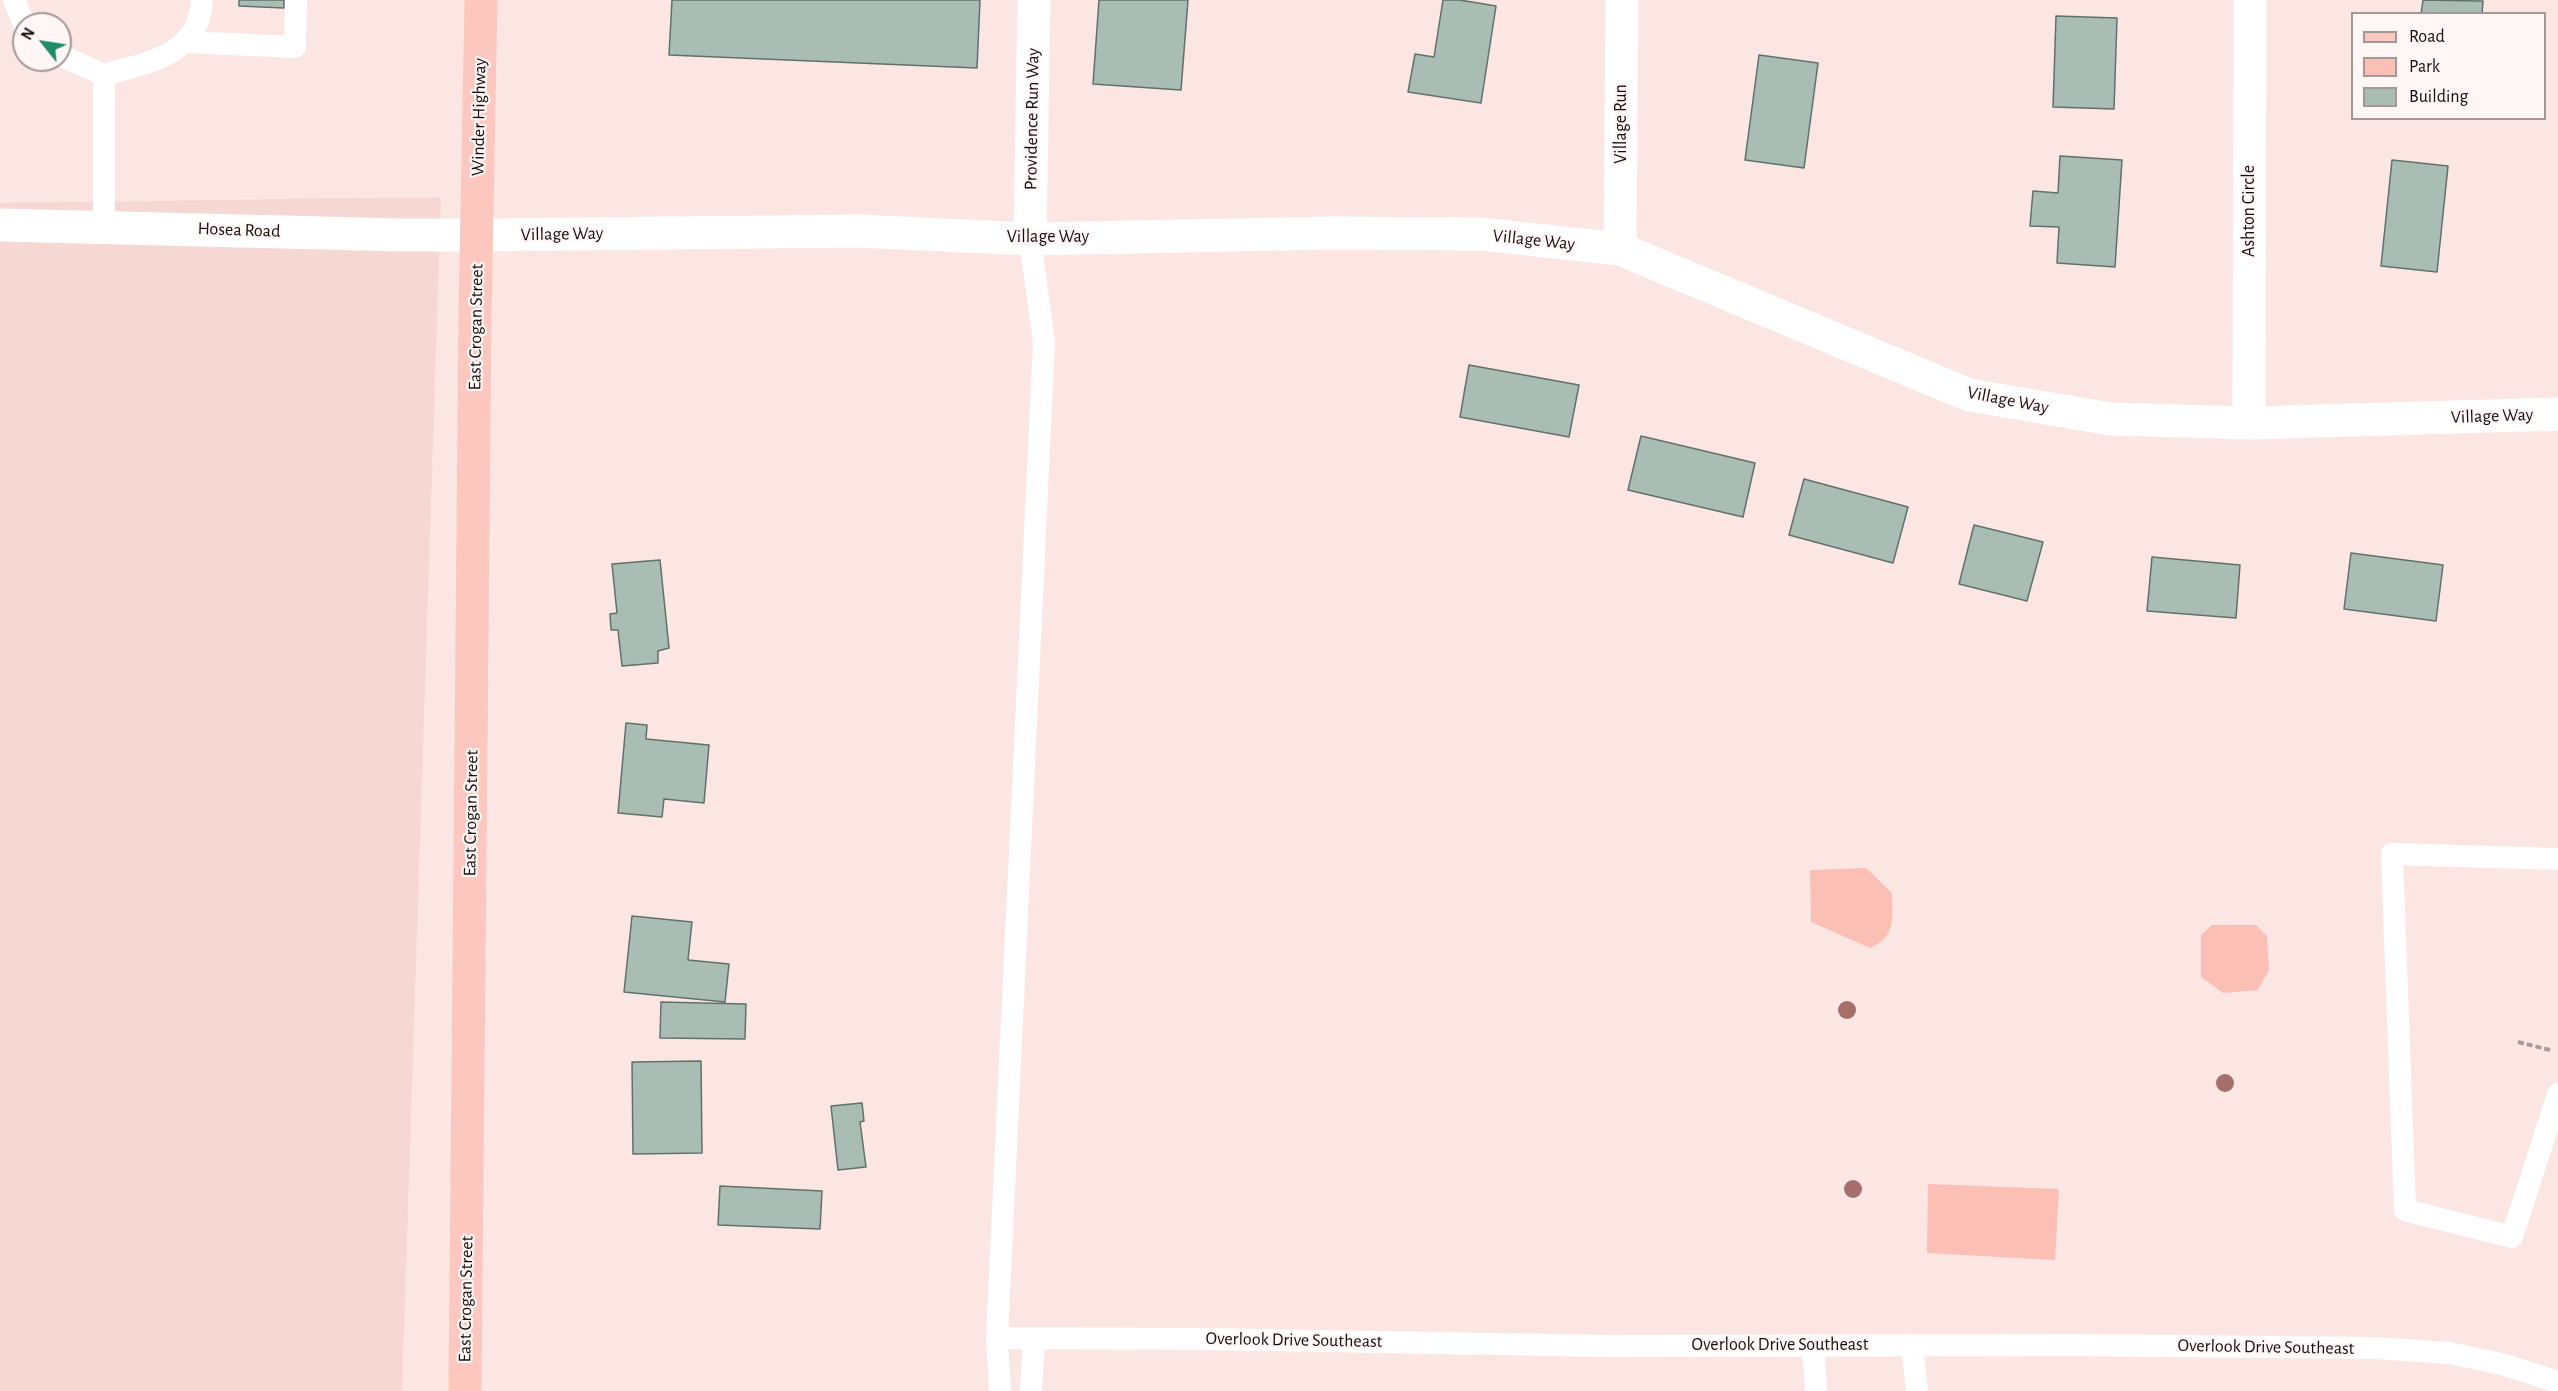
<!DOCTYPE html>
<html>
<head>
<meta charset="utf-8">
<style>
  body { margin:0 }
  #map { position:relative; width:2558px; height:1391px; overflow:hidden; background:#fbe6e3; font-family:"Alegreya Sans",sans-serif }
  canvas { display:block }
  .legend { position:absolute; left:2351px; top:12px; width:195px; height:108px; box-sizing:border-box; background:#fff6f5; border:2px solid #a19998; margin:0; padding:8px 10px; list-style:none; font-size:18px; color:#150e0d }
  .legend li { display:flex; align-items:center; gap:12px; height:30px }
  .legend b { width:30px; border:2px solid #a19998 }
  .north { position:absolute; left:12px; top:12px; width:60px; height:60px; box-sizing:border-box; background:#fff6f5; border:2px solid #a19998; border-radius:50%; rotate:300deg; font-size:16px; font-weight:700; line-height:24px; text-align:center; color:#150e0d }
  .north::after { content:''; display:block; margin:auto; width:21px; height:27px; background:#1f8c6a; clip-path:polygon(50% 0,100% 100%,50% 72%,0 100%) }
</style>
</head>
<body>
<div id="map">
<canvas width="2558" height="1391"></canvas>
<ul class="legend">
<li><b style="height:8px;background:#fbc7bf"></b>Road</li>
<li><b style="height:16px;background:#fcbfb6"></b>Park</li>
<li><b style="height:16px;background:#aabdb4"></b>Building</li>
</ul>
<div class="north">N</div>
</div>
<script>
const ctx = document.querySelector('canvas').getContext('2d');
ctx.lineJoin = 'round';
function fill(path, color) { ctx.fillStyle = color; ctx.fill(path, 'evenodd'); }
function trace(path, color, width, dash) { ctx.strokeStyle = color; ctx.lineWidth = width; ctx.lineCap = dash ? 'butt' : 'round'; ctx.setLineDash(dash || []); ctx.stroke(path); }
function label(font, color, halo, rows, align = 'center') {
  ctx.font = font + ' "Alegreya Sans",sans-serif'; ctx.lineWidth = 4.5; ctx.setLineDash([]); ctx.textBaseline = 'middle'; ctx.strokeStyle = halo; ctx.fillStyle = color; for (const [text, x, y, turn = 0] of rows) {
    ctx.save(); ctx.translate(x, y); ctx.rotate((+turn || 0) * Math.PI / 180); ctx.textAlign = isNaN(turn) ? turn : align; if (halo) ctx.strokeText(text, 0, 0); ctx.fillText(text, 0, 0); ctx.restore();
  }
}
fill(new Path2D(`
  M 441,197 L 402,1391 L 0,1391 L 0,203 Z`), '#f5d8d3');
fill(new Path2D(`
  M 1866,868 L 1892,893 C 1892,919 1897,936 1870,948 L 1811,922 L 1810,870 Z
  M 2212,925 L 2256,925 L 2267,936 L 2269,970 L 2258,990 L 2223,993 L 2201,977 L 2201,935 Z
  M 1928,1184 L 2059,1189 L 2055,1260 L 1927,1253 Z`), '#fcbfb6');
const building = new Path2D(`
  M 239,0 L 284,0 L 284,8 L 239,6 Z
  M 672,0 L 980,0 L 977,68 L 669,55 Z
  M 1099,0 L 1188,0 L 1181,90 L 1093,84 Z
  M 1443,0 L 1460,0 L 1496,6 L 1481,103 L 1408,92 L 1415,54 L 1434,57 Z
  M 2423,0 L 2483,1 L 2482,14 L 2421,14 Z
  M 2056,16 L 2117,18 L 2114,109 L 2053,107 Z
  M 1759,55 L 1818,63 L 1804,168 L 1745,160 Z
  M 2060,156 L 2122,160 L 2115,267 L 2057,263 L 2059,227 L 2030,226 L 2033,191 L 2058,193 Z
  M 2392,160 L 2448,166 L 2437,272 L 2381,266 Z
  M 1469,365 L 1579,385 L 1569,437 L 1460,417 Z
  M 1641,436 L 1755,463 L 1743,517 L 1628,490 Z
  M 1804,479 L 1908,507 L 1893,563 L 1789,535 Z
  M 1974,525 L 2043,542 L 2027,601 L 1959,584 Z
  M 2351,553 L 2443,565 L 2436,621 L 2344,609 Z
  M 2152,557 L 2240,565 L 2236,618 L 2147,611 Z
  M 660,560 L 669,648 L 658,651 L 658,663 L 622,666 L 618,630 L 611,630 L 610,614 L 617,613 L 612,564 Z
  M 626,723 L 647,725 L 646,739 L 709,745 L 704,803 L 664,799 L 662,817 L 618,813 Z
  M 632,916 L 692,922 L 688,960 L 729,964 L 725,1002 L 624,992 Z
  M 661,1002 L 746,1004 L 745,1039 L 660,1038 Z
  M 701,1061 L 702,1153 L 633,1154 L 632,1062 Z
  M 862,1103 L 864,1121 L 860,1122 L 866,1167 L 838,1170 L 831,1106 Z
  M 720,1186 L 822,1191 L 820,1229 L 718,1225 Z`);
fill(building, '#aabdb4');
trace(building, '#607169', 1.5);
trace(new Path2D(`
  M 2518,1042 L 2550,1050`), '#ab9b98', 4, [6, 3]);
trace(new Path2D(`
  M 14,0 L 24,24
  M 187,42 L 295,47 L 296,0
  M 60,55 L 104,75 C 148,62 199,56 202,0
  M 104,226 L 104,75
  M 2558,859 L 2392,854 L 2405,1210 L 2512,1237 L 2558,1094
  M 997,1338 L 1207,1339 L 1611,1346 L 2078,1345 L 2376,1348 L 2449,1353 L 2502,1364 L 2558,1382
  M 1912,1345 L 1917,1391
  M 1813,1346 L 1816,1391
  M 1000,1391 L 997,1338 L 1044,342 L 1030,239
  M 1031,1391 L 1034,1339`), '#fff', 22);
trace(new Path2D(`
  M 478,235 L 858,231 L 1030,239 L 1331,233 L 1481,234 L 1620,249 L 1969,395 L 2111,419 L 2249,423 L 2558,414
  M 1030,239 L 1034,0
  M 1620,249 L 1622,0
  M 2249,423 L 2250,0`), '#fff', 33);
trace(new Path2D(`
  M 0,225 L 403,235 L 478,235`), '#fff', 33);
trace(new Path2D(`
  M 465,1391 L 475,317 L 481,0`), '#fbc7bf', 33);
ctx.fillStyle = '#a56f6c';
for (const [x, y] of [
  [1847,1010],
  [2225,1083],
  [1853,1189]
]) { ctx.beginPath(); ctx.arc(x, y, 9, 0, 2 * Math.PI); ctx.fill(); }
label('18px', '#150e0d', '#fff6f5', [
  ["Winder Highway",479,117,-89],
  ["Providence Run Way",1032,119,-89],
  ["Village Run",1621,124,-90],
  ["Ashton Circle",2249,211,-90],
  ["Hosea Road",239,230,2],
  ["Village Way",562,234,-1],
  ["Village Way",1048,237],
  ["Village Way",1534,240,6],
  ["East Crogan Street",476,327,-89],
  ["Village Way",2008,400,11],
  ["Village Way",2492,416,-2],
  ["East Crogan Street",471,813,-89],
  ["East Crogan Street",466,1299,-89],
  ["Overlook Drive Southeast",1294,1340,1],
  ["Overlook Drive Southeast",1780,1345],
  ["Overlook Drive Southeast",2266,1347,1]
]);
</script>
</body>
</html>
